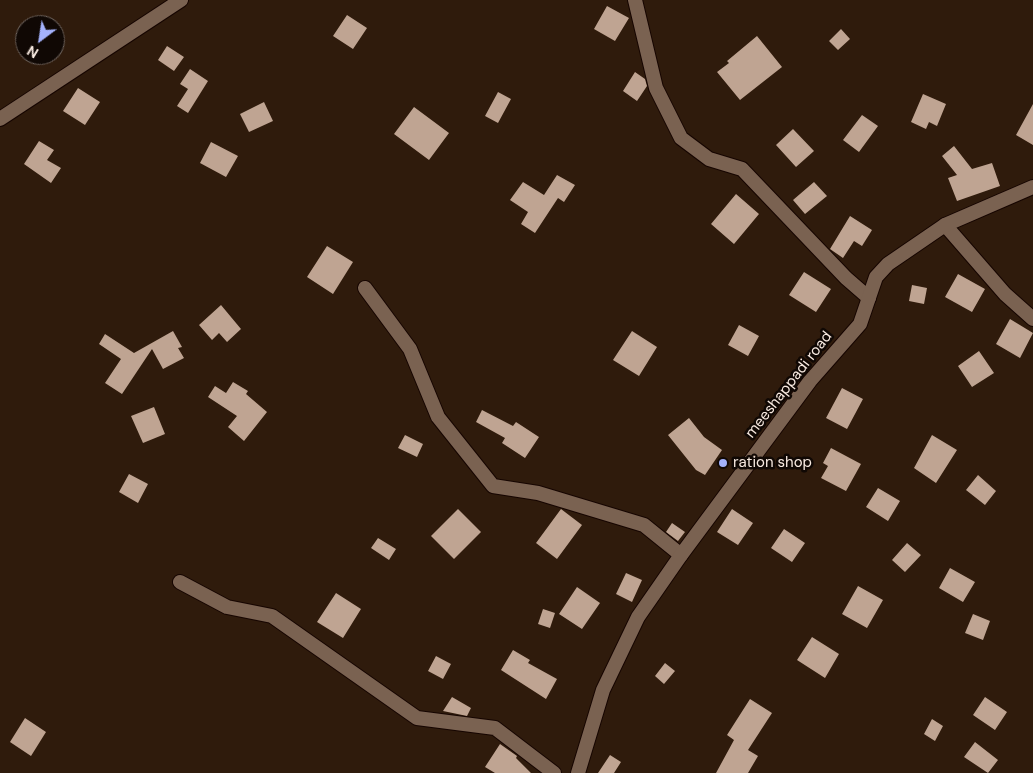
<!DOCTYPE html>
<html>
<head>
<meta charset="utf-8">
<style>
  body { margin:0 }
  #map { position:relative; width:1033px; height:773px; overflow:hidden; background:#2f1b0c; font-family:"DM Sans",sans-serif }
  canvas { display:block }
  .north { position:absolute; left:15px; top:15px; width:50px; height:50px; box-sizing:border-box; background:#100804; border:1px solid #6d625c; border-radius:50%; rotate:211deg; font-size:14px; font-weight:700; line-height:20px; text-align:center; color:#f8eae1 }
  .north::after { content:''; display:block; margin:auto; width:18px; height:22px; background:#a4b2fc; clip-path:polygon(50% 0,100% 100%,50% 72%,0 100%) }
</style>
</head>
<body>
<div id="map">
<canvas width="1033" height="773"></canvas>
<div class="north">N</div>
</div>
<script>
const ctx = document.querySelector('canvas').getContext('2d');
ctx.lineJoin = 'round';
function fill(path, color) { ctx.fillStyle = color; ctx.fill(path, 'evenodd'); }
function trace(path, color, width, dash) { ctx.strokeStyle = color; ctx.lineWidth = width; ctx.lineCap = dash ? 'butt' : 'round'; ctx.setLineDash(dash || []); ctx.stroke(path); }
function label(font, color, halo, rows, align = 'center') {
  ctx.font = font + ' "DM Sans",sans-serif'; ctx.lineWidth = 5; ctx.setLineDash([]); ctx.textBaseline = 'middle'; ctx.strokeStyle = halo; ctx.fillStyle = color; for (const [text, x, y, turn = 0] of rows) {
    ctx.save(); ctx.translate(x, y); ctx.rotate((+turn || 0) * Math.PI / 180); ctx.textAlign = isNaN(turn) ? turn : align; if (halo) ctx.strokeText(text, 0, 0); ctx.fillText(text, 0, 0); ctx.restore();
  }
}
fill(new Path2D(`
  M 607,6 L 629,18 L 615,41 L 594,29 Z
  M 347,15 L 367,28 L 353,49 L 333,36 Z
  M 841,29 L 850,39 L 838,50 L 829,41 Z
  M 757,36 L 782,67 L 740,100 L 717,72 L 729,63 L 727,61 Z
  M 167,46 L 184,57 L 174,71 L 158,60 Z
  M 190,69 L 208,81 L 188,113 L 177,106 L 188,89 L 180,84 Z
  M 635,72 L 645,79 L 647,86 L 637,101 L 623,91 Z
  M 78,88 L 100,102 L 85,125 L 63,111 Z
  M 498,92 L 511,99 L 498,123 L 485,116 Z
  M 923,94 L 946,104 L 937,126 L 929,122 L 926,129 L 911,122 Z
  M 264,102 L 273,121 L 249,132 L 240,114 Z
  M 1033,104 L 1033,145 L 1016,135 Z
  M 414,107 L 449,133 L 429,160 L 394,134 Z
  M 862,115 L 878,126 L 859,152 L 843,140 Z
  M 793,129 L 814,151 L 796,167 L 776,145 Z
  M 39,141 L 54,150 L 47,160 L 61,168 L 51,183 L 24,164 Z
  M 211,142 L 238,156 L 226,177 L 200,163 Z
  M 954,146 L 972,169 L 992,163 L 1000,186 L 957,201 L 948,178 L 957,175 L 942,156 Z
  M 557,175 L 575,185 L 564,202 L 558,198 L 535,233 L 521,224 L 528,212 L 510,200 L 523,182 L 544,195 Z
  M 814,182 L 827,196 L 805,214 L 793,200 Z
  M 736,194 L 759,214 L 734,244 L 711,224 Z
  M 850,216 L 872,230 L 862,246 L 854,241 L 843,258 L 830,249 Z
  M 327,246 L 353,262 L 333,294 L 307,277 Z
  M 804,272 L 831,289 L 816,312 L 789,295 Z
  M 958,274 L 985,289 L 972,312 L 945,297 Z
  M 912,285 L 927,288 L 924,304 L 909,301 Z
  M 221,305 L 241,329 L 227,342 L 219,333 L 212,340 L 199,325 Z
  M 1010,319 L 1033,333 L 1020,358 L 996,344 Z
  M 739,325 L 759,336 L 748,356 L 728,345 Z
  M 173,331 L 182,347 L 178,348 L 184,358 L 163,369 L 152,349 L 122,394 L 105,383 L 121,359 L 99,344 L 105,334 L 134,353 Z
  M 632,331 L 657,347 L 639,376 L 613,360 Z
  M 979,351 L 994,373 L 972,387 L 958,366 Z
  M 233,382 L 248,391 L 246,394 L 267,412 L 244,441 L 228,427 L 237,416 L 208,397 L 215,386 L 226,393 Z
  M 842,388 L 863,399 L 847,429 L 826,418 Z
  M 154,407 L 165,434 L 143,443 L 131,416 Z
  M 482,410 L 513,426 L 516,422 L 539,437 L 525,458 L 502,443 L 505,438 L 476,422 Z
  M 689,418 L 704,437 L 722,450 L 705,475 L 696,470 L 668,435 Z
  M 405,435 L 423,444 L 417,457 L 398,448 Z
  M 932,435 L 957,450 L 936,483 L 914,468 Z
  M 831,448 L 861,464 L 846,491 L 821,478 L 828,466 L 823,463 Z
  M 129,474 L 148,484 L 138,503 L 119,492 Z
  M 978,475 L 996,491 L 985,505 L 966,490 Z
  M 878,488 L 900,501 L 888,521 L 866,507 Z
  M 458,509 L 481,532 L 454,559 L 431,536 Z
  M 561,509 L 582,525 L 557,559 L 536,543 Z
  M 732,509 L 753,523 L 738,545 L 717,532 Z
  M 672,523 L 685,532 L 678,541 L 666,532 Z
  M 784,529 L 805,543 L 792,562 L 771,548 Z
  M 378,538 L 396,549 L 389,560 L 371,548 Z
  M 907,543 L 921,555 L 905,572 L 892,560 Z
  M 950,568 L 975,582 L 963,602 L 939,588 Z
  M 626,573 L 642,580 L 632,602 L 616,594 Z
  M 858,586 L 883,600 L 867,628 L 842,614 Z
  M 577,587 L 600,603 L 582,629 L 559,614 Z
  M 336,593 L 361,609 L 343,638 L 317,622 Z
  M 543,609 L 555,613 L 550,628 L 538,624 Z
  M 973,614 L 990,621 L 983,640 L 965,633 Z
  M 812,637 L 839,654 L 825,678 L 797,660 Z
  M 513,650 L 530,660 L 528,663 L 557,679 L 546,699 L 501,670 Z
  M 436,656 L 451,664 L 443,679 L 428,671 Z
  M 665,663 L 675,671 L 664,684 L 655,676 Z
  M 452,697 L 471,708 L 467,716 L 443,711 Z
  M 985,697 L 1007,712 L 995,730 L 973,715 Z
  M 750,699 L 772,713 L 748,750 L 758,756 L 748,773 L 716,773 L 734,740 L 727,735 Z
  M 25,718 L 46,732 L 31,756 L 10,742 Z
  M 932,719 L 943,726 L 935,741 L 924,734 Z
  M 975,742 L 998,760 L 988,773 L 964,757 Z
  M 500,744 L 517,756 L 516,758 L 531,773 L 495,773 L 485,767 Z
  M 610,755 L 621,762 L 614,773 L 598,773 Z`), '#bfa492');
const minor = new Path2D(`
  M 635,0 L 656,88 L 681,138 L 709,159 L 742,169 L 846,278 L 869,298
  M 0,119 L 181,0
  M 945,225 L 1005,294 L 1033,319
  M 365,288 L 410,349 L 438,417 L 493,486 L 538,493 L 644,525 L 681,555
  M 180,582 L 227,607 L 272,616 L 417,718 L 495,728 L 554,773`);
const tertiary = new Path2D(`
  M 578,773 L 603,690 L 638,617 L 681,555 L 810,381 L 860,324 L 876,277 L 888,264 L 945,225 L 1033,187`);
trace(minor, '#160500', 16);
trace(tertiary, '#160500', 16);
trace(minor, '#7a6251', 14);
trace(tertiary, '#7a6251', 14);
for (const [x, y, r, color] of [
  [723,463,5,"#a4b2fc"]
]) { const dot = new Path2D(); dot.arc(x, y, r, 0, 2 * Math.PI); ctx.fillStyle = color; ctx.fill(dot); trace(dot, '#100804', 2); }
label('15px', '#f8eae1', '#100804', [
  ["meeshappadi road",789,385,-52]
]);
label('15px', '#f8eae1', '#100804', [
  ["ration shop",733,463]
], 'left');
</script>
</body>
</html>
